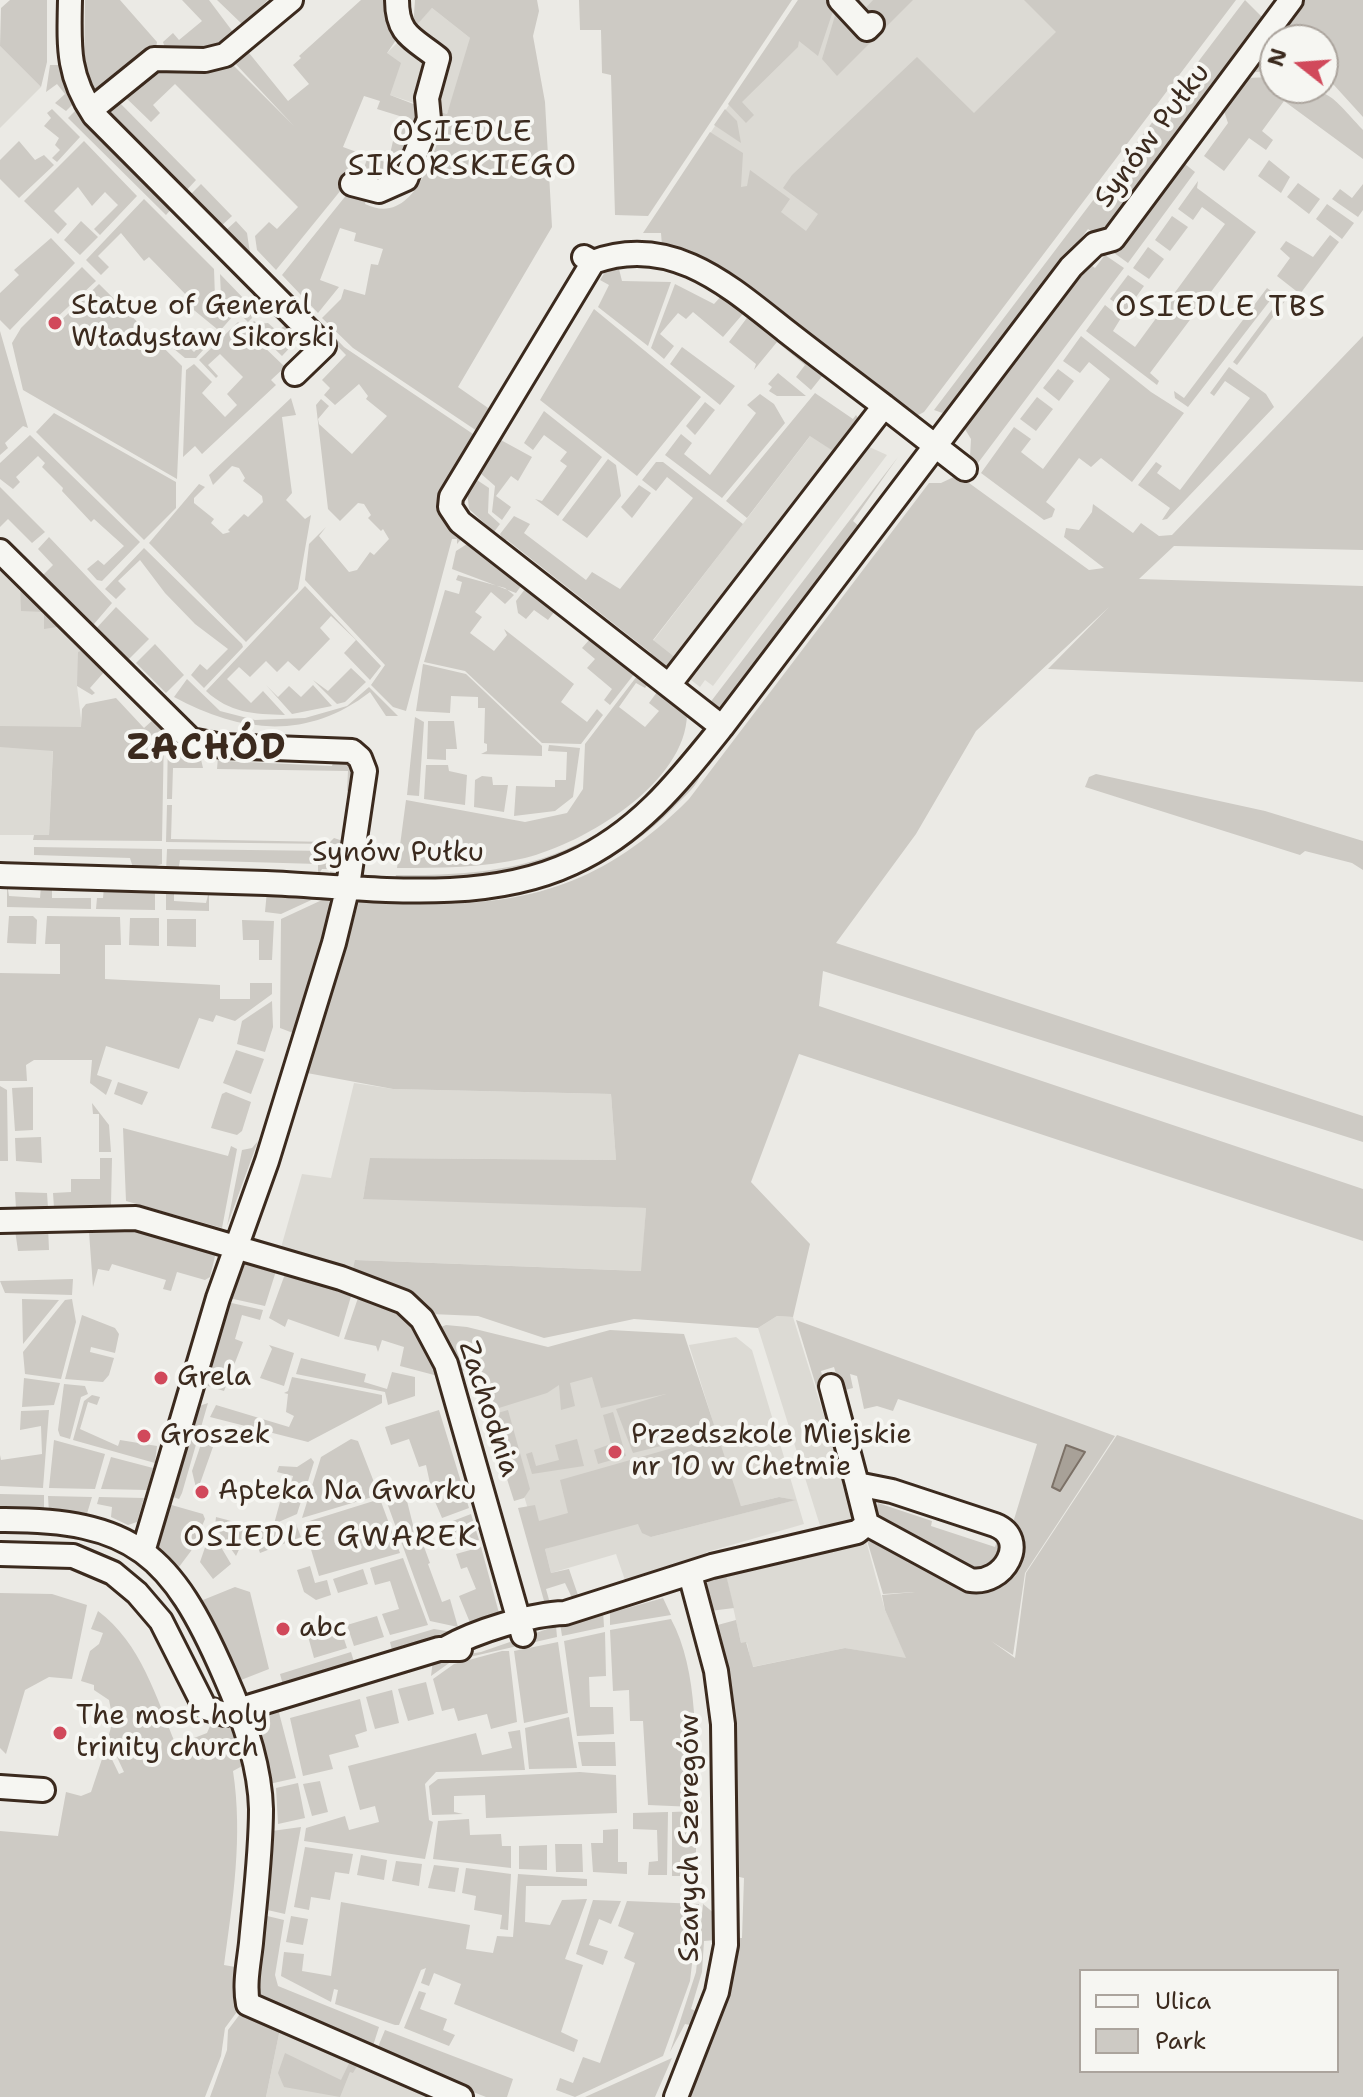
<!DOCTYPE html>
<html>
<head>
<meta charset="utf-8">
<style>
  body { margin:0 }
  #map { position:relative; width:1363px; height:2097px; overflow:hidden; background:#ebeae5; font-family:"Shantell Sans",sans-serif }
  canvas { display:block }
  .legend { position:absolute; left:1079px; top:1969px; width:260px; height:104px; box-sizing:border-box; background:#f6f6f2; border:2px solid #aba49d; margin:0; padding:10px 14px; list-style:none; font-size:24px; color:#3b2a1e }
  .legend li { display:flex; align-items:center; gap:16px; height:40px }
  .legend b { width:40px; border:2px solid #aba49d }
  .north { position:absolute; left:1259px; top:24px; width:80px; height:80px; box-sizing:border-box; background:#f6f6f2; border:2px solid #aba49d; border-radius:50%; rotate:287deg; font-size:22px; font-weight:700; line-height:32px; text-align:center; color:#3b2a1e }
  .north::after { content:''; display:block; margin:auto; width:28px; height:36px; background:#d1495b; clip-path:polygon(50% 0,100% 100%,50% 72%,0 100%) }
</style>
</head>
<body>
<div id="map">
<canvas width="1363" height="2097"></canvas>
<ul class="legend">
<li><b style="height:10px;background:#f6f6f2"></b>Ulica</li>
<li><b style="height:22px;background:#cdcac4"></b>Park</li>
</ul>
<div class="north">N</div>
</div>
<script>
const ctx = document.querySelector('canvas').getContext('2d');
ctx.lineJoin = 'round';
function fill(path, color) { ctx.fillStyle = color; ctx.fill(path, 'evenodd'); }
function trace(path, color, width, dash) { ctx.strokeStyle = color; ctx.lineWidth = width; ctx.lineCap = dash ? 'butt' : 'round'; ctx.setLineDash(dash || []); ctx.stroke(path); }
function label(font, color, halo, rows, align = 'center') {
  ctx.font = font + ' "Shantell Sans",sans-serif'; ctx.lineWidth = 8; ctx.setLineDash([]); ctx.textBaseline = 'middle'; ctx.strokeStyle = halo; ctx.fillStyle = color; for (const [text, x, y, turn = 0] of rows) {
    ctx.save(); ctx.translate(x, y); ctx.rotate((+turn || 0) * Math.PI / 180); ctx.textAlign = isNaN(turn) ? turn : align; if (halo) ctx.strokeText(text, 0, 0); ctx.fillText(text, 0, 0); ctx.restore();
  }
}
fill(new Path2D(`
  M 798,0 L 1232,0 L 928,403 L 655,217 Z
  M 432,8 L 470,38 L 470,48 L 447,114 L 390,95 L 387,53 Z
  M 0,46 L 41,87 L 0,128 Z
  M 811,435 L 833,451 L 845,444 L 865,445 L 887,455 L 713,686 L 705,680 L 700,687 L 673,666 L 653,641 Z
  M 0,571 L 11,572 L 21,594 L 63,626 L 85,649 L 77,686 L 82,727 L 54,727 L 49,835 L 0,835 Z
  M 354,1083 L 393,1089 L 611,1094 L 616,1160 L 371,1158 L 363,1198 L 646,1208 L 642,1271 L 356,1260 L 352,1273 L 280,1251 L 302,1174 L 331,1178 Z
  M 777,1316 L 793,1317 L 851,1502 L 852,1523 L 822,1532 L 758,1328 Z
  M 736,1337 L 752,1350 L 804,1524 L 707,1552 L 695,1564 L 627,1586 L 616,1554 L 551,1573 L 545,1549 L 572,1540 L 639,1523 L 651,1537 L 795,1500 L 779,1497 L 741,1506 L 734,1489 L 689,1345 Z
  M 685,1345 L 731,1492 L 538,1543 L 494,1395 Z
  M 865,1537 L 885,1610 L 907,1659 L 845,1648 L 752,1667 L 747,1643 L 741,1643 L 724,1566 Z
  M 280,2029 L 445,2097 L 266,2097 Z`), '#dcdad4');
fill(new Path2D(`
  M 10,0 L 47,0 L 47,62 L 41,87 L 0,46 L 1,8 Z
  M 85,0 L 120,0 L 157,42 L 156,48 L 148,50 L 97,89 L 90,87 L 84,75 Z
  M 182,0 L 209,0 L 233,32 L 210,49 L 165,48 L 163,42 L 173,33 L 179,40 L 202,21 Z
  M 217,0 L 268,0 L 242,24 Z
  M 361,0 L 390,0 L 396,40 L 387,53 L 401,63 L 390,95 L 416,105 L 424,112 L 396,181 L 360,180 L 368,156 L 388,163 L 395,132 L 401,134 L 406,118 L 377,109 L 380,101 L 364,96 L 343,147 L 362,154 L 354,174 L 276,270 L 257,250 L 255,236 L 269,222 L 277,229 L 298,207 L 175,84 L 153,105 L 160,113 L 151,122 L 122,94 L 156,66 L 228,60 L 294,126 L 230,58 L 245,48 L 288,101 L 309,84 L 293,65 L 301,58 L 299,56 Z
  M 415,0 L 537,0 L 539,11 L 533,36 L 545,102 L 552,227 L 458,387 L 491,410 L 480,433 L 353,348 L 322,318 L 341,299 L 344,289 L 365,295 L 371,264 L 378,265 L 383,249 L 354,241 L 356,233 L 340,228 L 320,280 L 339,287 L 318,313 L 282,275 L 348,193 L 368,194 L 365,204 C 415,228 433,153 445,121 L 435,116 L 431,109 L 447,114 L 470,38 L 432,8 L 413,29 Z
  M 579,0 L 792,0 L 648,216 L 615,215 L 611,75 L 602,73 L 601,30 L 580,30 Z
  M 798,0 L 827,0 L 834,8 L 818,56 L 799,41 L 798,47 L 742,102 L 754,115 L 746,123 L 728,104 Z
  M 873,0 L 913,0 L 882,31 L 862,12 Z
  M 1024,0 L 1236,0 L 924,412 L 911,419 L 662,246 L 661,233 L 643,233 L 710,132 L 743,153 L 741,187 L 747,186 L 750,170 L 790,199 L 781,212 L 806,231 L 818,214 L 783,188 L 792,175 L 917,57 L 974,113 L 1056,32 Z
  M 1245,0 L 1263,18 L 1264,25 L 1103,239 L 1088,229 L 948,415 L 934,410 Z
  M 1305,0 L 1363,0 L 1363,117 L 1323,73 L 1323,40 L 1293,40 L 1283,27 Z
  M 837,9 L 870,43 L 837,76 L 822,59 Z
  M 1279,35 L 1284,40 L 1275,40 L 1275,70 L 1248,73 Z
  M 50,65 L 62,65 L 75,102 L 66,111 L 55,103 L 65,94 L 57,84 L 46,92 Z
  M 1275,77 L 1275,88 C 1330,88 1327,91 1363,130 L 1363,159 L 1284,101 L 1262,131 L 1273,140 L 1266,150 L 1249,138 L 1224,171 L 1204,156 L 1228,123 L 1223,108 L 1244,78 Z
  M 115,98 L 196,180 L 185,192 L 108,114 Z
  M 79,107 L 173,207 L 166,215 L 68,118 Z
  M 52,109 L 80,137 L 57,162 L 52,158 L 60,150 L 55,145 L 59,138 L 44,126 L 51,118 L 47,113 Z
  M 725,109 L 737,121 L 741,143 L 714,125 Z
  M 19,141 L 35,160 L 44,155 L 54,165 L 19,198 L 0,179 L 0,160 Z
  M 84,141 L 137,196 L 100,235 L 94,229 L 118,205 L 105,192 L 92,206 L 78,187 L 54,211 L 67,224 L 58,234 L 24,201 Z
  M 1269,160 L 1290,177 L 1281,193 L 1258,176 Z
  M 1185,164 L 1195,172 L 1128,263 L 1110,250 L 1179,165 Z
  M 1198,181 L 1197,188 L 1256,232 L 1150,373 L 1159,381 L 1157,385 L 1086,331 L 1105,305 L 1121,318 L 1113,331 L 1135,347 L 1225,224 L 1202,207 L 1193,220 L 1178,209 Z
  M 1298,183 L 1320,199 L 1309,214 L 1287,197 Z
  M 201,184 L 232,216 L 220,227 L 189,196 Z
  M 1363,184 L 1363,210 L 1358,217 L 1332,199 L 1340,189 L 1352,198 Z
  M 144,199 L 214,269 L 215,298 L 233,316 L 196,358 L 185,358 L 174,349 L 183,341 L 194,352 L 217,329 L 189,306 L 193,302 L 149,257 L 144,261 L 121,233 L 98,256 L 109,267 L 101,275 L 86,260 Z
  M 1327,204 L 1354,223 L 1342,239 L 1316,219 Z
  M 1172,216 L 1188,227 L 1170,251 L 1155,240 Z
  M 81,221 L 98,237 L 80,255 L 64,240 Z
  M 236,221 L 247,233 L 250,253 L 272,275 L 269,277 L 225,231 Z
  M 1330,235 L 1339,242 L 1300,294 L 1277,276 L 1290,258 L 1280,249 L 1286,241 L 1313,257 Z
  M 51,238 L 75,263 L 10,330 L 0,320 L 0,293 L 19,275 L 14,270 Z
  M 1148,247 L 1164,259 L 1149,279 L 1133,268 Z
  M 1105,255 L 1124,268 L 978,463 L 970,457 L 971,439 L 963,426 L 1087,262 L 1095,268 Z
  M 82,267 L 96,281 L 53,321 L 51,330 L 99,284 L 182,366 L 177,479 L 23,390 L 12,343 L 21,328 Z
  M 619,269 L 622,281 L 671,282 L 648,346 L 598,307 L 609,285 L 600,280 L 605,272 Z
  M 220,274 L 246,301 L 252,318 L 248,322 L 221,296 Z
  M 1128,275 L 1144,286 L 1126,311 L 1110,299 Z
  M 675,284 L 714,304 L 724,293 L 748,308 L 723,337 L 693,312 L 686,319 L 678,313 L 660,334 L 674,346 L 664,359 L 651,348 Z
  M 1267,288 L 1275,294 L 1188,407 L 1175,398 L 1174,391 L 1184,398 Z
  M 1280,299 L 1285,301 L 1237,365 L 1233,362 Z
  M 594,309 L 701,397 L 637,476 L 540,400 Z
  M 752,311 L 827,370 L 811,390 L 796,377 L 805,365 L 777,342 L 754,370 L 756,364 L 729,342 Z
  M 318,320 L 344,347 L 476,436 L 442,495 L 465,535 L 457,544 L 457,539 L 452,539 L 406,711 L 393,707 L 371,685 L 385,665 L 305,580 L 309,544 L 326,527 L 319,536 L 349,572 L 357,570 L 370,552 L 374,555 L 389,539 L 383,529 L 381,531 L 368,518 L 371,515 L 364,504 L 358,503 L 340,521 L 328,509 L 316,405 L 321,399 L 329,406 L 318,419 L 319,424 L 352,454 L 387,416 L 366,399 L 368,396 L 359,384 L 335,405 L 324,395 L 330,388 L 322,380 L 346,355 L 315,323 Z
  M 254,321 L 258,324 L 268,323 L 277,331 L 287,324 L 300,337 L 282,356 L 250,325 Z
  M 238,322 L 285,367 L 271,380 L 276,385 L 202,454 L 195,446 L 183,457 L 186,370 L 194,364 L 212,382 L 202,393 L 225,417 L 237,405 L 227,394 L 243,377 L 220,354 L 208,365 L 218,376 L 216,378 L 199,360 Z
  M 0,331 L 28,428 L 23,426 L 5,443 L 8,448 L 0,455 Z
  M 1081,336 L 1151,392 L 1184,413 L 1132,482 L 1101,458 L 1091,467 L 1079,458 L 1046,502 L 1055,509 L 1052,517 L 1044,520 L 981,473 L 1014,427 L 1031,439 L 1021,452 L 1043,469 L 1110,379 L 1089,362 L 1080,373 L 1063,361 Z
  M 1363,336 L 1363,550 L 1174,546 L 1139,579 L 1363,586 L 1363,682 L 1048,669 L 1109,607 L 976,731 L 916,834 L 836,943 L 1363,1116 L 1363,1142 L 823,971 L 819,1006 L 1363,1189 L 1363,1241 L 799,1054 L 751,1182 L 810,1244 L 793,1317 L 777,1316 L 758,1328 L 634,1319 L 544,1338 L 478,1316 L 431,1314 L 401,1290 L 352,1273 L 355,1260 L 641,1271 L 646,1208 L 363,1199 L 370,1158 L 616,1160 L 611,1094 L 393,1089 L 307,1073 L 359,902 C 498,909 586,903 689,799 L 929,483 L 941,483 L 958,475 L 1089,570 L 1104,568 L 1064,537 L 1066,528 L 1079,530 L 1092,512 L 1093,504 L 1133,533 L 1141,523 L 1159,536 L 1172,535 Z
  M 682,347 L 735,386 L 720,405 L 670,364 Z
  M 1229,367 L 1266,394 L 1274,407 L 1167,519 L 1162,520 L 1170,508 L 1138,485 L 1156,462 L 1162,466 L 1157,473 L 1180,490 L 1250,398 L 1225,381 L 1214,396 L 1210,393 Z
  M 1058,369 L 1074,381 L 1059,401 L 1043,388 Z
  M 778,373 L 806,396 L 777,396 L 769,391 L 772,387 L 768,384 Z
  M 815,393 L 853,419 L 856,415 L 858,418 C 852,433 847,443 833,451 L 810,436 L 747,518 L 726,501 Z
  M 760,394 L 774,404 L 785,423 L 722,498 L 665,455 L 681,434 L 692,443 L 684,454 L 710,475 L 756,413 L 747,405 Z
  M 1037,397 L 1053,409 L 1036,431 L 1020,419 Z
  M 291,398 L 296,415 L 282,417 L 292,493 L 286,500 L 305,519 L 311,515 L 298,589 L 246,642 L 149,543 L 199,484 L 205,487 L 194,498 L 194,503 L 214,519 L 211,523 L 223,534 L 230,532 L 228,530 L 244,514 L 248,517 L 263,502 L 262,496 L 243,481 L 245,478 L 239,468 L 232,466 L 213,485 L 209,475 Z
  M 705,402 L 715,410 L 695,435 L 686,426 Z
  M 544,411 L 602,457 L 558,516 L 535,499 L 542,501 L 567,466 L 560,461 L 567,452 L 544,435 L 533,450 L 524,443 Z
  M 54,413 L 176,482 L 176,508 L 144,540 L 36,432 Z
  M 30,435 L 140,542 L 102,581 L 97,580 L 87,569 L 98,560 L 104,565 L 124,546 L 94,519 L 91,522 L 62,491 L 63,488 L 42,467 L 45,463 L 38,456 L 16,477 L 20,482 L 13,489 L 0,479 L 0,463 Z
  M 499,439 L 532,457 L 518,481 L 511,476 L 496,496 L 511,507 L 502,520 L 492,512 L 495,486 L 479,472 Z
  M 898,457 L 853,521 L 861,528 L 728,705 L 722,708 L 709,704 Z
  M 608,459 L 616,465 L 621,496 L 587,538 L 562,520 Z
  M 656,462 L 663,462 L 743,524 L 653,640 L 677,659 L 664,671 L 653,663 L 651,653 L 507,540 L 503,541 L 500,534 L 514,516 L 530,524 L 524,533 L 586,580 L 592,572 L 620,589 L 693,498 L 667,477 L 656,491 L 642,480 Z
  M 477,480 L 489,488 L 488,513 L 500,524 L 494,532 L 469,509 L 467,491 Z
  M 639,485 L 651,493 L 632,518 L 621,507 Z
  M 0,487 L 45,532 L 32,543 L 8,519 L 0,527 Z
  M 49,537 L 112,603 L 88,631 L 40,578 L 53,565 L 38,549 Z
  M 467,544 L 521,586 L 516,593 L 452,569 L 456,551 Z
  M 144,548 L 242,644 L 243,647 L 204,688 L 191,675 L 200,664 L 207,670 L 228,649 L 195,624 L 165,593 L 140,560 L 118,581 L 126,589 L 116,599 L 105,589 Z
  M 458,575 L 505,588 L 514,595 L 505,604 L 491,592 L 475,612 L 482,617 L 470,633 L 494,651 L 507,635 L 504,629 L 574,684 L 561,702 L 587,722 L 597,709 L 603,715 L 581,744 L 542,743 L 465,671 L 424,662 L 445,590 L 459,594 L 462,582 L 456,580 Z
  M 844,582 L 846,584 L 709,766 L 707,764 Z
  M 20,585 L 63,626 L 44,629 L 44,612 L 21,611 Z
  M 305,586 L 381,666 L 370,680 L 344,653 L 356,640 L 331,616 L 320,628 L 330,639 L 299,671 L 288,661 L 277,672 L 266,661 L 250,677 L 239,667 L 227,679 L 251,703 L 263,691 L 285,715 C 253,714 230,713 206,691 Z
  M 525,589 L 555,611 L 548,620 L 534,610 L 526,619 L 518,613 L 516,601 Z
  M 116,607 L 149,639 L 124,664 L 92,633 Z
  M 590,639 L 635,673 L 610,705 L 604,700 L 612,689 L 587,668 L 595,659 L 582,648 Z
  M 155,644 L 184,675 L 166,693 L 136,663 Z
  M 85,649 L 105,671 L 90,688 L 95,693 L 92,695 L 77,686 L 78,652 Z
  M 423,664 L 466,674 L 542,746 L 542,756 L 481,754 L 487,751 L 487,744 L 484,743 L 485,708 L 478,708 L 478,697 L 451,696 L 450,713 L 416,711 Z
  M 351,668 L 366,682 L 345,702 L 337,704 L 313,680 L 328,691 Z
  M 637,676 L 648,684 L 645,688 L 636,683 L 619,707 L 645,727 L 659,711 L 649,703 L 657,692 L 687,714 C 686,783 585,843 525,858 C 483,868 440,868 397,868 L 406,800 L 525,822 L 567,813 L 583,789 L 585,744 Z
  M 187,679 L 220,711 L 255,720 L 305,718 L 347,706 L 369,687 L 398,716 L 386,716 L 370,692 C 307,741 240,733 174,697 Z
  M 266,685 L 278,697 L 289,686 L 301,697 L 313,685 L 332,706 L 292,714 Z
  M 116,698 L 144,728 L 154,719 L 164,731 L 162,841 L 33,840 L 34,835 L 49,835 L 53,751 L 0,747 L 0,726 L 81,727 L 82,709 L 86,704 Z
  M 415,717 L 424,722 L 419,796 L 407,795 Z
  M 428,721 L 454,721 L 457,749 L 446,749 L 446,760 L 427,759 Z
  M 168,733 L 181,744 L 199,751 L 203,768 L 173,768 L 172,799 L 167,799 Z
  M 549,745 L 580,748 L 573,797 L 555,811 L 514,816 L 516,786 L 555,787 L 555,780 L 566,780 L 567,752 L 548,751 Z
  M 224,754 L 224,761 L 332,766 L 334,758 L 349,760 L 356,770 L 353,789 L 347,791 L 348,771 L 217,769 L 218,757 Z
  M 426,765 L 448,765 L 449,771 L 467,775 L 465,805 L 424,799 Z
  M 700,774 C 700,783 684,797 676,805 C 597,888 504,902 396,899 L 462,898 L 627,843 L 676,802 Z
  M 1096,774 L 1265,811 L 1363,841 L 1363,870 L 1352,863 L 1305,851 L 1300,855 L 1085,787 L 1089,777 Z
  M 482,776 L 492,777 L 493,785 L 508,785 L 504,812 L 474,807 L 475,780 Z
  M 642,802 L 644,805 C 555,868 503,879 395,878 L 396,875 C 493,876 565,866 642,802 Z
  M 167,805 L 172,805 L 171,839 L 330,842 L 334,838 L 346,842 L 345,849 L 335,844 L 166,842 Z
  M 34,847 L 162,849 L 162,864 L 156,866 L 156,871 L 134,871 L 130,858 L 34,855 Z
  M 167,849 L 331,851 L 342,857 L 341,869 L 329,876 L 331,869 L 322,869 L 318,876 L 318,864 L 180,860 L 178,872 L 166,872 Z
  M 7,883 L 9,896 L 40,898 L 41,886 L 52,886 L 52,898 L 91,898 L 91,909 L 7,907 Z
  M 104,887 L 155,887 L 155,910 L 96,909 L 97,898 L 103,898 Z
  M 166,887 L 174,890 L 174,901 L 206,903 L 209,891 L 209,911 L 166,910 Z
  M 267,891 L 320,896 L 281,914 L 265,912 Z
  M 322,900 L 329,900 L 328,925 L 293,1033 L 280,1028 L 281,919 Z
  M 9,916 L 33,916 L 37,920 L 36,944 L 7,943 Z
  M 47,916 L 120,917 L 121,945 L 105,945 L 105,979 L 220,985 L 220,999 L 250,999 L 250,983 L 272,983 L 272,994 L 235,1021 L 216,1015 L 213,1022 L 199,1018 L 179,1069 L 106,1046 L 97,1075 L 112,1080 L 106,1095 L 90,1083 L 92,1060 L 34,1060 L 26,1065 L 27,1081 L 0,1081 L 0,973 L 60,974 L 60,944 L 45,944 Z
  M 130,918 L 159,918 L 159,946 L 129,945 Z
  M 167,919 L 196,919 L 196,947 L 167,946 Z
  M 242,920 L 274,921 L 272,960 L 259,960 L 259,940 L 243,940 Z
  M 272,1001 L 273,1027 L 265,1052 L 237,1044 L 242,1021 Z
  M 236,1050 L 264,1059 L 251,1094 L 223,1083 Z
  M 118,1082 L 148,1092 L 142,1105 L 114,1094 Z
  M 0,1086 L 7,1090 L 8,1161 L 0,1161 Z
  M 33,1087 L 33,1130 L 15,1131 L 12,1088 Z
  M 226,1092 L 251,1102 L 242,1131 L 237,1135 L 211,1128 L 222,1094 Z
  M 92,1103 L 109,1125 L 111,1152 L 99,1152 L 99,1114 L 93,1114 Z
  M 123,1128 L 228,1156 L 231,1146 L 237,1149 L 222,1228 L 126,1201 Z
  M 41,1137 L 42,1163 L 16,1161 L 15,1138 Z
  M 258,1141 L 227,1226 L 242,1150 L 252,1148 Z
  M 100,1158 L 112,1158 L 111,1205 L 54,1208 L 53,1193 L 71,1192 L 71,1179 L 100,1179 Z
  M 15,1192 L 47,1193 L 48,1208 L 16,1208 Z
  M 48,1227 L 49,1250 L 18,1251 L 15,1230 Z
  M 92,1228 L 130,1228 L 216,1252 L 210,1277 L 205,1280 L 177,1272 L 171,1291 L 163,1289 L 166,1280 L 112,1264 L 109,1271 L 98,1269 L 93,1287 L 89,1232 Z
  M 241,1263 L 276,1271 L 265,1306 L 229,1298 Z
  M 285,1274 L 352,1293 L 339,1337 L 288,1319 L 285,1327 L 269,1318 Z
  M 73,1279 L 72,1295 L 5,1293 L 0,1281 Z
  M 359,1295 C 406,1313 421,1327 438,1376 L 400,1366 L 404,1347 L 382,1340 L 378,1352 L 376,1346 L 344,1339 Z
  M 22,1299 L 59,1300 L 23,1344 Z
  M 72,1299 L 76,1322 L 61,1379 L 25,1374 L 23,1352 L 65,1300 Z
  M 227,1302 L 263,1310 L 260,1320 L 242,1315 L 235,1339 L 243,1342 L 224,1391 L 205,1385 L 204,1378 Z
  M 82,1315 L 115,1328 L 119,1334 L 115,1353 L 91,1347 L 90,1352 L 114,1358 L 109,1375 L 103,1382 L 65,1379 Z
  M 796,1320 L 1115,1436 L 1025,1573 L 1013,1655 L 991,1641 L 1015,1658 L 1026,1573 L 1117,1435 L 1363,1520 L 1363,2097 L 687,2097 C 707,2047 738,1993 735,1938 L 742,1938 L 744,1878 L 735,1876 L 714,1626 L 736,1620 L 741,1643 L 746,1642 L 753,1667 L 845,1648 L 906,1658 L 885,1610 L 882,1595 L 915,1592 L 883,1594 L 866,1537 L 878,1537 L 976,1592 C 1003,1590 1010,1568 1022,1547 L 1019,1533 L 1012,1526 L 1037,1444 L 898,1399 L 893,1411 L 877,1406 L 864,1409 L 857,1376 L 850,1374 L 853,1388 L 841,1391 L 834,1367 L 821,1371 L 825,1387 L 817,1389 ZM 1081,1971 L 1337,1971 L 1337,2071 L 1081,2071 Z
  M 446,1325 L 467,1327 L 548,1347 L 610,1330 L 684,1334 L 741,1506 L 779,1497 L 796,1500 L 651,1537 L 642,1533 L 638,1524 L 545,1549 L 551,1573 L 569,1569 L 579,1598 L 573,1600 L 565,1583 L 546,1589 L 551,1607 L 546,1608 L 518,1508 L 535,1505 L 539,1521 L 568,1513 L 560,1480 L 683,1445 L 681,1441 L 633,1453 L 616,1409 L 666,1394 L 601,1408 L 592,1377 L 570,1383 L 575,1406 L 561,1410 L 559,1385 L 547,1393 L 486,1412 L 471,1368 L 455,1373 L 441,1332 L 441,1327 Z
  M 269,1345 L 294,1353 L 284,1386 L 260,1378 L 272,1349 Z
  M 301,1358 L 366,1374 L 364,1382 L 387,1389 L 392,1372 L 415,1377 L 415,1396 L 388,1405 L 385,1392 L 296,1374 Z
  M 292,1377 L 382,1395 L 382,1403 L 308,1442 L 210,1417 L 216,1405 L 289,1427 L 294,1416 L 286,1412 L 288,1394 L 284,1393 L 288,1391 Z
  M 24,1378 L 60,1383 L 54,1405 L 22,1407 Z
  M 64,1384 L 85,1386 L 88,1394 L 81,1397 L 70,1439 L 60,1436 L 58,1430 Z
  M 92,1395 L 100,1397 L 97,1405 L 88,1402 L 80,1429 L 118,1446 L 120,1440 L 157,1446 L 155,1463 L 73,1440 L 84,1401 Z
  M 208,1403 L 182,1493 L 179,1499 L 170,1496 L 196,1407 Z
  M 49,1410 L 43,1488 L 0,1486 L 0,1455 L 1,1460 L 42,1454 L 41,1426 L 20,1430 L 21,1411 Z
  M 439,1410 L 469,1508 L 442,1518 L 433,1497 L 426,1465 L 419,1467 L 409,1439 L 391,1445 L 385,1427 Z
  M 508,1410 L 530,1489 L 524,1498 L 514,1501 L 487,1416 Z
  M 613,1412 L 626,1456 L 598,1464 L 594,1450 L 611,1444 L 603,1415 Z
  M 351,1439 L 358,1441 L 379,1495 L 302,1518 L 321,1457 Z
  M 577,1439 L 584,1466 L 532,1474 L 526,1454 L 532,1452 L 536,1466 L 559,1460 L 555,1445 Z
  M 54,1440 L 105,1454 L 95,1489 L 49,1488 Z
  M 202,1441 L 214,1444 L 197,1492 L 192,1471 Z
  M 111,1457 L 153,1468 L 147,1490 L 101,1489 Z
  M 311,1458 L 314,1462 L 305,1491 L 290,1487 L 293,1476 L 277,1472 L 279,1466 L 297,1467 Z
  M 289,1491 L 303,1495 L 297,1514 L 274,1524 L 280,1502 L 285,1503 Z
  M 405,1493 L 414,1529 L 417,1528 L 430,1563 L 428,1564 L 442,1602 L 450,1599 L 458,1627 L 430,1621 L 386,1500 Z
  M 0,1494 L 44,1495 L 44,1512 L 0,1514 Z
  M 48,1496 L 92,1497 L 86,1517 L 49,1513 Z
  M 99,1497 L 144,1498 L 137,1522 L 128,1525 L 111,1517 L 112,1507 L 97,1504 Z
  M 380,1499 L 400,1553 L 319,1576 L 303,1523 Z
  M 878,1503 L 932,1521 L 931,1526 L 995,1547 L 999,1535 L 1003,1536 L 998,1563 L 977,1573 L 885,1523 L 875,1512 Z
  M 168,1504 L 203,1514 L 205,1519 L 191,1551 L 176,1571 L 158,1556 L 156,1549 Z
  M 471,1514 L 479,1540 L 453,1548 L 445,1524 Z
  M 216,1517 L 250,1526 L 236,1556 L 215,1526 Z
  M 296,1524 L 301,1537 L 260,1553 L 254,1536 L 255,1530 L 279,1530 Z
  M 211,1530 L 231,1564 L 213,1579 L 200,1562 Z
  M 481,1547 L 499,1613 L 471,1625 L 459,1596 L 476,1589 L 467,1567 L 461,1569 L 456,1554 Z
  M 403,1558 L 428,1625 L 390,1635 L 382,1614 L 399,1609 L 390,1581 L 375,1585 L 370,1568 Z
  M 310,1566 L 315,1583 L 327,1580 L 331,1595 L 316,1600 L 304,1592 L 297,1570 Z
  M 724,1566 L 734,1608 L 710,1611 L 706,1584 Z
  M 363,1569 L 368,1584 L 338,1593 L 333,1579 Z
  M 235,1587 L 250,1592 L 269,1669 L 241,1680 L 238,1680 L 198,1602 Z
  M 0,1593 L 52,1594 L 87,1605 L 72,1679 L 49,1677 L 25,1690 L 6,1754 L 0,1748 Z
  M 663,1598 L 671,1615 L 610,1625 L 610,1613 Z
  M 603,1610 L 604,1627 L 562,1636 L 560,1623 Z
  M 98,1611 C 141,1643 156,1697 176,1745 L 207,1733 L 211,1724 L 228,1721 L 233,1726 L 246,1764 L 233,1771 C 243,1837 233,1899 224,1965 L 241,1968 L 239,2009 L 225,2028 L 221,2056 L 205,2097 L 0,2097 L 0,1831 L 58,1836 L 66,1792 L 81,1796 L 91,1792 L 106,1747 L 119,1774 L 124,1772 L 108,1738 L 113,1720 L 109,1700 L 94,1690 L 94,1685 L 81,1681 L 90,1651 L 99,1644 L 103,1633 L 91,1629 Z
  M 377,1616 L 384,1637 L 354,1646 L 347,1625 Z
  M 671,1619 C 699,1670 696,1750 695,1807 L 648,1805 L 643,1721 L 630,1721 L 629,1690 L 613,1691 L 610,1630 Z
  M 321,1621 L 325,1631 L 340,1627 L 347,1648 L 314,1658 L 306,1629 Z
  M 556,1626 L 557,1637 L 452,1661 L 431,1676 L 433,1660 L 481,1652 Z
  M 434,1629 L 459,1633 L 393,1654 L 390,1642 Z
  M 605,1632 L 606,1676 L 589,1677 L 590,1707 L 613,1707 L 614,1734 L 577,1736 L 564,1641 Z
  M 558,1642 L 568,1713 L 524,1723 L 514,1651 Z
  M 502,1651 L 509,1651 L 517,1722 L 491,1729 L 487,1714 L 458,1721 L 454,1708 L 442,1711 L 433,1679 L 454,1664 Z
  M 351,1652 L 355,1665 L 283,1685 L 280,1674 Z
  M 426,1682 L 434,1714 L 408,1721 L 398,1689 Z
  M 392,1690 L 399,1723 L 375,1729 L 366,1697 Z
  M 360,1699 L 367,1731 L 355,1735 L 359,1747 L 329,1755 L 333,1769 L 303,1776 L 290,1718 Z
  M 277,1705 L 296,1778 L 269,1784 L 252,1716 Z
  M 569,1717 L 577,1768 L 529,1769 L 525,1728 Z
  M 520,1730 L 525,1770 L 436,1772 L 425,1784 L 429,1820 L 433,1822 L 425,1859 L 304,1841 L 306,1828 L 345,1816 L 349,1830 L 379,1822 L 375,1806 L 360,1810 L 348,1766 L 476,1733 L 482,1755 L 512,1748 L 508,1732 Z
  M 578,1742 L 615,1742 L 616,1766 L 582,1766 Z
  M 580,1772 L 616,1775 L 617,1813 L 486,1818 L 485,1795 L 454,1796 L 454,1812 L 463,1814 L 432,1815 L 429,1786 L 438,1779 Z
  M 320,1781 L 328,1812 L 312,1816 L 303,1784 Z
  M 298,1783 L 305,1818 L 278,1824 L 276,1788 Z
  M 696,1811 L 696,1873 L 691,1876 L 672,1876 L 672,1812 Z
  M 668,1812 L 667,1875 L 648,1875 L 649,1862 L 658,1861 L 657,1830 L 633,1829 L 633,1813 Z
  M 469,1819 L 470,1835 L 501,1834 L 502,1846 L 511,1846 L 511,1868 L 433,1859 L 438,1821 Z
  M 301,1827 L 285,1914 L 263,1909 L 272,1831 Z
  M 618,1829 L 618,1862 L 627,1862 L 627,1874 L 593,1872 L 591,1843 L 603,1843 L 603,1830 Z
  M 555,1844 L 582,1844 L 583,1872 L 556,1872 Z
  M 547,1845 L 547,1870 L 519,1869 L 519,1846 Z
  M 305,1847 L 353,1854 L 349,1874 L 335,1872 L 330,1900 L 311,1897 L 309,1910 L 294,1907 Z
  M 361,1855 L 387,1860 L 384,1880 L 357,1875 Z
  M 396,1861 L 422,1864 L 419,1886 L 392,1881 Z
  M 434,1865 L 459,1868 L 455,1892 L 428,1888 Z
  M 466,1868 L 511,1874 L 508,1930 L 500,1929 L 502,1915 L 474,1910 L 476,1896 L 462,1893 Z
  M 518,1874 L 587,1879 L 587,1886 L 526,1886 L 525,1922 L 550,1925 L 562,1900 L 587,1899 L 565,1959 L 583,1965 L 561,2032 L 578,2040 L 574,2052 L 454,2004 L 461,1984 L 434,1973 L 429,1986 L 421,1983 L 426,1968 L 421,1970 L 399,2025 L 395,2025 L 335,2004 L 338,1990 L 334,1989 L 331,2002 L 281,1976 L 284,1952 L 304,1954 L 302,1971 L 331,1976 L 341,1902 L 470,1925 L 466,1949 L 493,1953 L 497,1936 L 513,1937 Z
  M 593,1900 L 621,1901 L 611,1924 L 599,1919 L 589,1945 L 608,1951 L 603,1965 L 576,1954 Z
  M 627,1901 L 699,1904 L 690,1981 L 663,2056 L 575,2097 L 556,2090 L 560,2078 L 573,2083 L 583,2057 L 600,2063 L 635,1963 L 624,1958 L 634,1933 L 618,1926 Z
  M 703,1904 L 715,1914 L 716,1940 L 704,1941 L 702,1972 L 691,2009 L 701,2013 L 695,2026 L 685,2024 L 670,2052 L 696,1972 Z
  M 263,1915 L 284,1920 L 275,1975 L 278,1986 L 379,2027 L 371,2052 L 358,2047 L 352,2037 L 255,1996 Z
  M 291,1916 L 308,1919 L 303,1945 L 286,1942 Z
  M 419,1991 L 426,1993 L 420,2009 L 447,2019 L 443,2030 L 455,2035 L 449,2046 L 404,2028 Z
  M 243,2010 L 280,2029 L 266,2097 L 210,2097 L 227,2050 L 228,2030 Z
  M 385,2030 L 513,2079 L 507,2097 L 486,2097 L 375,2054 Z
  M 285,2053 L 341,2080 L 351,2059 L 360,2061 L 353,2073 L 350,2072 L 340,2097 L 284,2087 L 278,2073 Z
  M 672,2058 L 655,2097 L 585,2097 Z`), '#cdcac4');
const water = new Path2D(`
  M 1066,1445 L 1085,1452 L 1060,1491 L 1052,1487 Z`);
fill(water, '#a8a198');
trace(water, '#7c7167', 2);
const minor = new Path2D(`
  M 70,0 C 69,47 67,75 94,115 L 324,346 L 295,374
  M 840,0 L 867,29 L 872,24
  M 91,110 L 154,59 L 205,60 L 225,55 L 291,0
  M 352,184 L 379,191 L 406,179 L 429,119 L 427,98 L 438,58 C 413,38 397,35 397,0
  M 584,257 L 593,262 C 671,233 729,286 786,331 C 818,356 851,381 884,406 L 669,685
  M 593,262 L 451,497 L 450,507 L 460,522 L 722,727
  M 884,406 L 965,469
  M 0,551 L 191,740 L 222,746 L 352,751 L 360,758 L 365,771 L 348,886 L 334,943 L 267,1161 L 218,1298 L 143,1552
  M 0,875 C 89,877 178,880 266,883 C 364,887 480,906 572,863 C 638,833 678,782 722,727 L 1071,267 L 1095,244 L 1113,239 L 1291,0
  M 0,1221 L 136,1218 L 341,1278 L 404,1302 L 422,1319 L 446,1364 L 523,1635
  M 831,1386 L 857,1484
  M 0,1520 C 134,1519 172,1555 224,1674 C 242,1714 260,1765 261,1809 C 261,1854 255,1898 251,1943 C 249,1962 244,1984 248,2004 L 461,2097
  M 0,1554 L 73,1556 L 113,1573 L 137,1593 L 161,1621 L 205,1708 L 225,1714 L 439,1649 L 460,1649
  M 446,1648 C 476,1631 531,1614 565,1613 L 712,1566 L 857,1532 L 867,1524 L 857,1484 L 892,1491 L 995,1525 C 1030,1539 1004,1586 970,1580 L 867,1524
  M 0,1787 L 43,1790
  M 676,2097 L 717,1992 L 726,1945 L 723,1724 L 716,1671 L 690,1574`);
trace(minor, '#3b2a1e', 28);
trace(minor, '#f6f6f2', 22);
for (const [x, y, r, color] of [
  [55,323,8,"#d1495b"],
  [161,1378,8,"#d1495b"],
  [144,1436,8,"#d1495b"],
  [615,1452,8,"#d1495b"],
  [202,1492,8,"#d1495b"],
  [283,1629,8,"#d1495b"],
  [60,1733,8,"#d1495b"]
]) { const dot = new Path2D(); dot.arc(x, y, r, 0, 2 * Math.PI); ctx.fillStyle = color; ctx.fill(dot); trace(dot, '#f6f6f2', 3); }
label('28px', '#3b2a1e', '#f6f6f2', [
  ["Synów Pułku",1153,136,-53],
  ["Synów Pułku",398,854],
  ["Zachodnia",488,1409,72],
  ["Szarych Szeregów",691,1838,-90]
]);
label('28px', '#3b2a1e', '#f6f6f2', [
  ["Statue of General",71,307],
  ["Władysław Sikorski",71,339],
  ["Grela",177,1378],
  ["Groszek",160,1436],
  ["Przedszkole Miejskie",631,1436],
  ["nr 10 w Chełmie",631,1468],
  ["Apteka Na Gwarku",218,1492],
  ["abc",299,1629],
  ["The most holy",76,1717],
  ["trinity church",76,1749]
], 'left');
ctx.letterSpacing = '2px';
label('30px', '#3b2a1e', '#f6f6f2', [
  ["OSIEDLE",463,133],
  ["SIKORSKIEGO",463,167],
  ["OSIEDLE TBS",1221,308],
  ["OSIEDLE GWAREK",331,1538]
]);
ctx.letterSpacing = '0px';
ctx.letterSpacing = '2px';
label('bold 36px', '#3b2a1e', '#f6f6f2', [
  ["ZACHÓD",207,750]
]);
ctx.letterSpacing = '0px';
</script>
</body>
</html>
